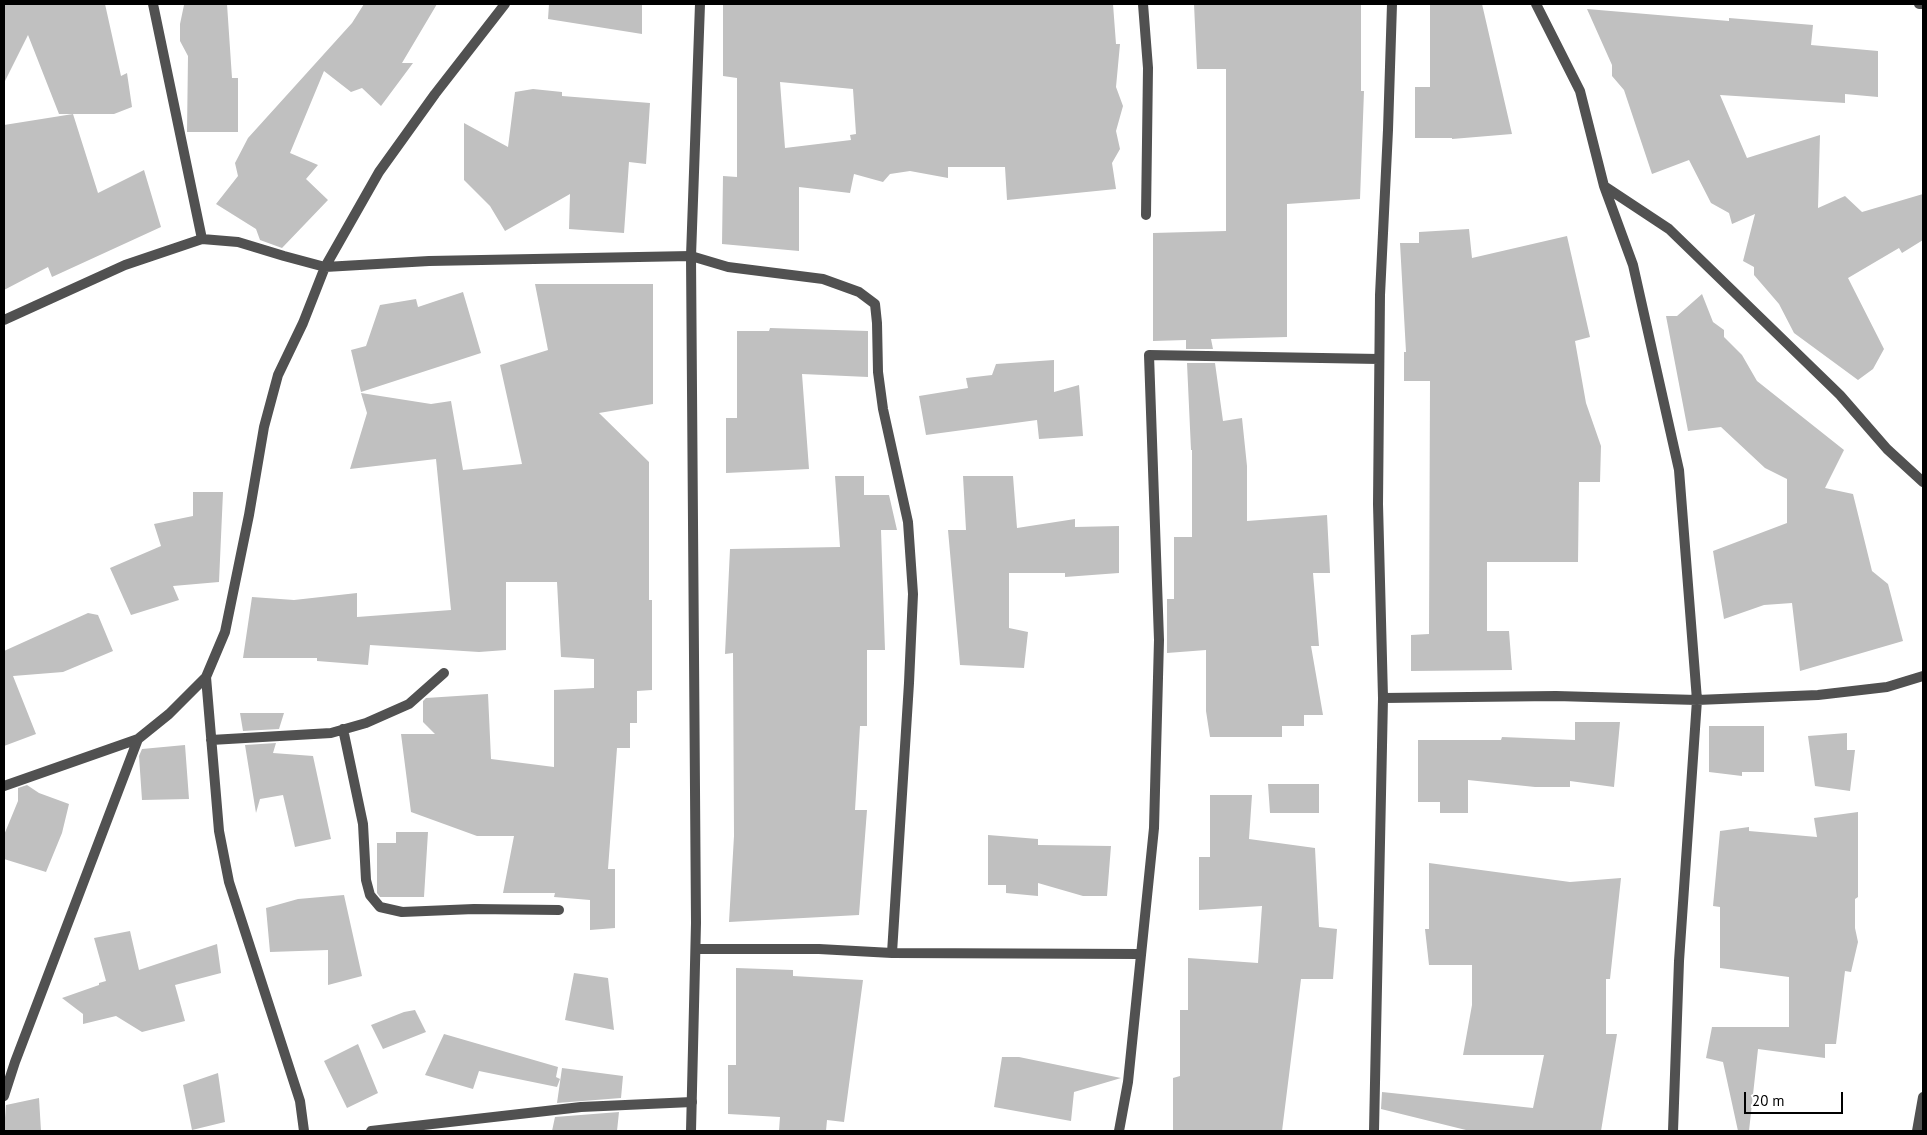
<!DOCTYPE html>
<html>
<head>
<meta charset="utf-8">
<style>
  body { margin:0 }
  #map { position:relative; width:1927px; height:1135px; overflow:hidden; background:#fff; font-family:"PT Sans",sans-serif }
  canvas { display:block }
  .frame { position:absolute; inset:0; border:5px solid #000; pointer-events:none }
  .scale { position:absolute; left:1744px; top:1092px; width:99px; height:22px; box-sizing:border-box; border:2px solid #000; border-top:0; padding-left:6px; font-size:15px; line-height:18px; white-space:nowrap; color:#000; -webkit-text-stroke:4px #fff; paint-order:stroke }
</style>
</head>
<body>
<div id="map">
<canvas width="1927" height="1135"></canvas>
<div class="frame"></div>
<div class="scale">20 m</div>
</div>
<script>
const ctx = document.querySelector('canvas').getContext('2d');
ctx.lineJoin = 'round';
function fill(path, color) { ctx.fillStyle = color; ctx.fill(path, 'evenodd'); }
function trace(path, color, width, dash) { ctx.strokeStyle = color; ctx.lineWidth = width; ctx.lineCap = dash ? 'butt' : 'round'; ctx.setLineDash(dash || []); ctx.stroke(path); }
fill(new Path2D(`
  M 4,4 L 105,4 L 121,76 L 127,73 L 132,107 L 114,114 L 59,114 L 28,35 L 4,83 Z
  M 199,4 L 227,4 L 232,78 L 238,78 L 238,132 L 187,132 L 188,56 L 180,41 L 180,24 L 184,5 Z
  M 364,4 L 437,4 L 402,63 L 413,63 L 381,106 L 362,88 L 351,92 L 324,71 L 290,153 L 318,165 L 306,179 L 328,200 L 282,248 L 260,240 L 256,229 L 216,204 L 238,176 L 235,163 L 248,138 L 352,23 Z
  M 549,4 L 642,4 L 642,34 L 548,19 Z
  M 723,4 L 1113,4 L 1116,44 L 1120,44 L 1116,87 L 1123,106 L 1116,131 L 1120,149 L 1112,163 L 1116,189 L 1007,200 L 1005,167 L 948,167 L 948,178 L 910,171 L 890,174 L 883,182 L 854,174 L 850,193 L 799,187 L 799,251 L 722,244 L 723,176 L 737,177 L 737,78 L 723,76 ZM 780,82 L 853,89 L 856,134 L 850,135 L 851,140 L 785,148 Z
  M 1194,4 L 1361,4 L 1361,91 L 1364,91 L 1360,199 L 1287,204 L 1287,337 L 1211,339 L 1213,349 L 1186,349 L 1186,340 L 1153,341 L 1153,233 L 1226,231 L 1226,69 L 1197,69 Z
  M 1430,4 L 1482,4 L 1512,134 L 1452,139 L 1452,138 L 1415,138 L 1415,87 L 1430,87 Z
  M 1587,9 L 1729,21 L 1729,18 L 1813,25 L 1811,45 L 1878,51 L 1878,97 L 1845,94 L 1845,103 L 1720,95 L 1747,158 L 1820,135 L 1818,208 L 1845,196 L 1862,212 L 1923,194 L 1923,240 L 1902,253 L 1899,248 L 1848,278 L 1884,349 L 1873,369 L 1858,380 L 1794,333 L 1779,304 L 1754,275 L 1754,267 L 1743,261 L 1755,214 L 1732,224 L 1729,213 L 1711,203 L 1689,160 L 1652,174 L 1624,90 L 1612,76 L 1612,65 Z
  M 533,89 L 562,92 L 562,96 L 650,103 L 646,164 L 629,162 L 624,233 L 569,229 L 570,194 L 505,231 L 490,206 L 464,180 L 464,123 L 508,147 L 515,92 Z
  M 73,114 L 98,193 L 144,170 L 161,227 L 52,277 L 48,267 L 4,290 L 4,125 Z
  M 1469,229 L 1472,258 L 1567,236 L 1590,337 L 1575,341 L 1586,403 L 1601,446 L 1600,482 L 1579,482 L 1578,562 L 1487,562 L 1487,631 L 1509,631 L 1512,670 L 1411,671 L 1411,635 L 1429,634 L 1430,381 L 1404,381 L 1404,352 L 1406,352 L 1400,243 L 1419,243 L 1419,232 Z
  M 535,284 L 653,284 L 653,404 L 599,413 L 649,462 L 649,600 L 652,600 L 652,690 L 637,691 L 637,723 L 630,723 L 630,748 L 617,748 L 608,869 L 615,869 L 615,928 L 590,930 L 590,900 L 554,897 L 555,893 L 503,893 L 514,836 L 477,836 L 411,812 L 401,734 L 435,734 L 423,722 L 423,701 L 426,698 L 488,694 L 491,759 L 554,767 L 554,690 L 594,688 L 594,659 L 561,657 L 557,582 L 506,582 L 506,650 L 479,652 L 370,645 L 368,665 L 317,661 L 317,658 L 243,658 L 252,597 L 294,600 L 357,593 L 357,617 L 451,610 L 436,459 L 350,469 L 367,413 L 361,393 L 431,404 L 451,401 L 463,470 L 522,464 L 500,365 L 548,350 Z
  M 463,292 L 481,353 L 361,392 L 351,350 L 366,346 L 380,305 L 416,299 L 418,307 Z
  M 1702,294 L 1713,322 L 1724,330 L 1724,337 L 1742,355 L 1757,381 L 1844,450 L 1825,488 L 1853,494 L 1872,571 L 1888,584 L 1903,641 L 1800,671 L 1792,603 L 1764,605 L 1724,619 L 1713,551 L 1787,523 L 1787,479 L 1765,468 L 1721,427 L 1688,431 L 1666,316 L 1677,316 Z
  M 770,328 L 868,331 L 868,377 L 802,374 L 809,469 L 726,473 L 726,418 L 737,418 L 737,331 L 769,331 Z
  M 1054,360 L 1054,392 L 1079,385 L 1083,436 L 1039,439 L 1037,420 L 926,435 L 919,396 L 968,388 L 966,378 L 992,375 L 996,364 Z
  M 1187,363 L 1215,363 L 1223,421 L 1242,418 L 1247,466 L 1247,521 L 1327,515 L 1330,573 L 1313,573 L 1319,646 L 1311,646 L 1323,715 L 1304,715 L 1304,726 L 1282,726 L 1282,737 L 1210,737 L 1206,711 L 1206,650 L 1167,653 L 1167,599 L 1174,599 L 1174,537 L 1192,537 L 1192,450 L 1191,450 Z
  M 835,476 L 864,476 L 864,495 L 889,495 L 897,530 L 881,530 L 885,650 L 867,650 L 867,726 L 860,726 L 855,810 L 867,810 L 859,915 L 729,922 L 734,836 L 733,653 L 725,654 L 730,549 L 840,547 Z
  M 963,476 L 1013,476 L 1017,528 L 1075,519 L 1075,527 L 1119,526 L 1119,573 L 1065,577 L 1065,573 L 1009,573 L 1009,628 L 1028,632 L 1024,668 L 960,665 L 948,530 L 966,530 Z
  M 193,492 L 223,492 L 219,582 L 173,586 L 179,600 L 131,615 L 110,568 L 161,546 L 154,524 L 193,516 Z
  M 88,613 L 98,615 L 113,651 L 63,672 L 13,676 L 36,734 L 4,746 L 4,651 Z
  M 240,713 L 284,713 L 279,729 L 243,731 Z
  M 1575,722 L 1620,722 L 1614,787 L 1570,781 L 1570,787 L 1535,787 L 1468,780 L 1468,813 L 1440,813 L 1440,802 L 1418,802 L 1418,740 L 1501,740 L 1502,737 L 1575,740 Z
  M 1709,726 L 1764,726 L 1764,772 L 1742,772 L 1742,776 L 1709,772 Z
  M 1847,733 L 1847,750 L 1855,750 L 1850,791 L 1815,786 L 1808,736 Z
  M 276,743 L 273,753 L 313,756 L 331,839 L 295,847 L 283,795 L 260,799 L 256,813 L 245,745 Z
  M 185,745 L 189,799 L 142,800 L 139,756 L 142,749 Z
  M 1268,784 L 1319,784 L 1319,813 L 1270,813 Z
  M 27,785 L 39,793 L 69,804 L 62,833 L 46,872 L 4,859 L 4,835 L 18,801 L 18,788 Z
  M 1210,795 L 1252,795 L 1249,839 L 1315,848 L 1319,927 L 1337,929 L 1333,979 L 1301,979 L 1282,1131 L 1173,1131 L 1173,1078 L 1180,1076 L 1180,1010 L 1188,1010 L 1188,958 L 1258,963 L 1262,906 L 1199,910 L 1199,857 L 1210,857 Z
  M 1858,812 L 1858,897 L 1855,899 L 1855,928 L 1858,942 L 1851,972 L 1845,971 L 1836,1044 L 1825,1044 L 1825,1058 L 1758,1049 L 1749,1131 L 1738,1131 L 1723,1062 L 1706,1058 L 1712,1027 L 1789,1027 L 1789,977 L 1720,968 L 1720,907 L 1713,906 L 1720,831 L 1749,827 L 1749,831 L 1817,837 L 1814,818 Z
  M 396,832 L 428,832 L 424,897 L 380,897 L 377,893 L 377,843 L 396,843 Z
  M 988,835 L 1038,839 L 1038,845 L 1111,846 L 1107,896 L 1083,896 L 1038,883 L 1038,896 L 1006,893 L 1006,885 L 988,885 Z
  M 1429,863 L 1570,882 L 1621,878 L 1610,979 L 1606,979 L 1606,1034 L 1617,1034 L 1601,1131 L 1470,1131 L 1381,1109 L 1382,1092 L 1533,1108 L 1544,1055 L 1463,1055 L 1472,1005 L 1472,965 L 1429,965 L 1425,929 L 1429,929 Z
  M 344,895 L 362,976 L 328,985 L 328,950 L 270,952 L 266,908 L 298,899 Z
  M 130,931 L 139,970 L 217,944 L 221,973 L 175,985 L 185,1021 L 142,1032 L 116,1016 L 83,1024 L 83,1014 L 62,998 L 99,985 L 99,983 L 106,981 L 94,938 Z
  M 736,968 L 793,970 L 793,976 L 863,980 L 844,1122 L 827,1120 L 826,1131 L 779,1131 L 780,1117 L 728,1114 L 728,1065 L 736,1065 Z
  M 574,973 L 608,978 L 614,1030 L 565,1020 Z
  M 415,1010 L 426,1032 L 383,1049 L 371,1025 L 404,1012 Z
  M 444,1034 L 558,1067 L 556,1077 L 560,1079 L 557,1087 L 479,1071 L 473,1089 L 425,1075 Z
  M 358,1044 L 378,1093 L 347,1108 L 324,1061 Z
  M 1002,1057 L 1019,1057 L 1121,1078 L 1074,1092 L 1071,1121 L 994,1107 Z
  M 562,1068 L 623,1076 L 621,1098 L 557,1103 Z
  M 218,1073 L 225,1122 L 192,1130 L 183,1085 Z
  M 39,1098 L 41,1131 L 4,1131 L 6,1105 Z
  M 619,1112 L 617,1131 L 552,1131 L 555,1117 Z`), '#c0c0c0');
trace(new Path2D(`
  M 153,4 L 202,239
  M 1143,4 L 1148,68 L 1146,215
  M 1536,4 L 1580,91 L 1604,186 L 1633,265 L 1679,470 L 1697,700 L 1679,961 L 1673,1131
  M 1919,4 L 1923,4
  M 1604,186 L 1669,229 L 1840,395 L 1887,449 L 1923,482
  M 4,320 L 125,265 L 202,239 L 238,242 L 284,256 L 325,267 L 429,261 L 691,256 L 728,267 L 823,279 L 859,292 L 875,304 L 877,323 L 878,372 L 883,409 L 908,522 L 913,594 L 909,683 L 892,953
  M 1383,698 L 1556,696 L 1697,700 L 1818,695 L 1887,687 L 1923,676
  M 343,729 L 363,824 L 366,880 L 370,895 L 380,907 L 402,912 L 474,909 L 559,910
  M 211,740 L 331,733 L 366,723 L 409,704 L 444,673
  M 4,786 L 138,739
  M 696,949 L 819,949 L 892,953 L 1141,954
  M 4,1096 L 15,1062 L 138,739 L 169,714 L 206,677
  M 304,1131 L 300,1101 L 229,882 L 219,831 L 206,677 L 225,632 L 249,515 L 264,427 L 278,375 L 303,323 L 325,267 L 379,172 L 435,94 L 505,4
  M 371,1131 L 581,1107 L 692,1102
  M 1119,1131 L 1128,1082 L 1154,828 L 1159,640 L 1149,355 L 1379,359
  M 1374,1131 L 1383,698 L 1378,504 L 1380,295 L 1388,130 L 1392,4
  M 1917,1131 L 1923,1097`), '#515151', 10);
trace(new Path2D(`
  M 691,1131 L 696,923 L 691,256 L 700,4`), '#515151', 10);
</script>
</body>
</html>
